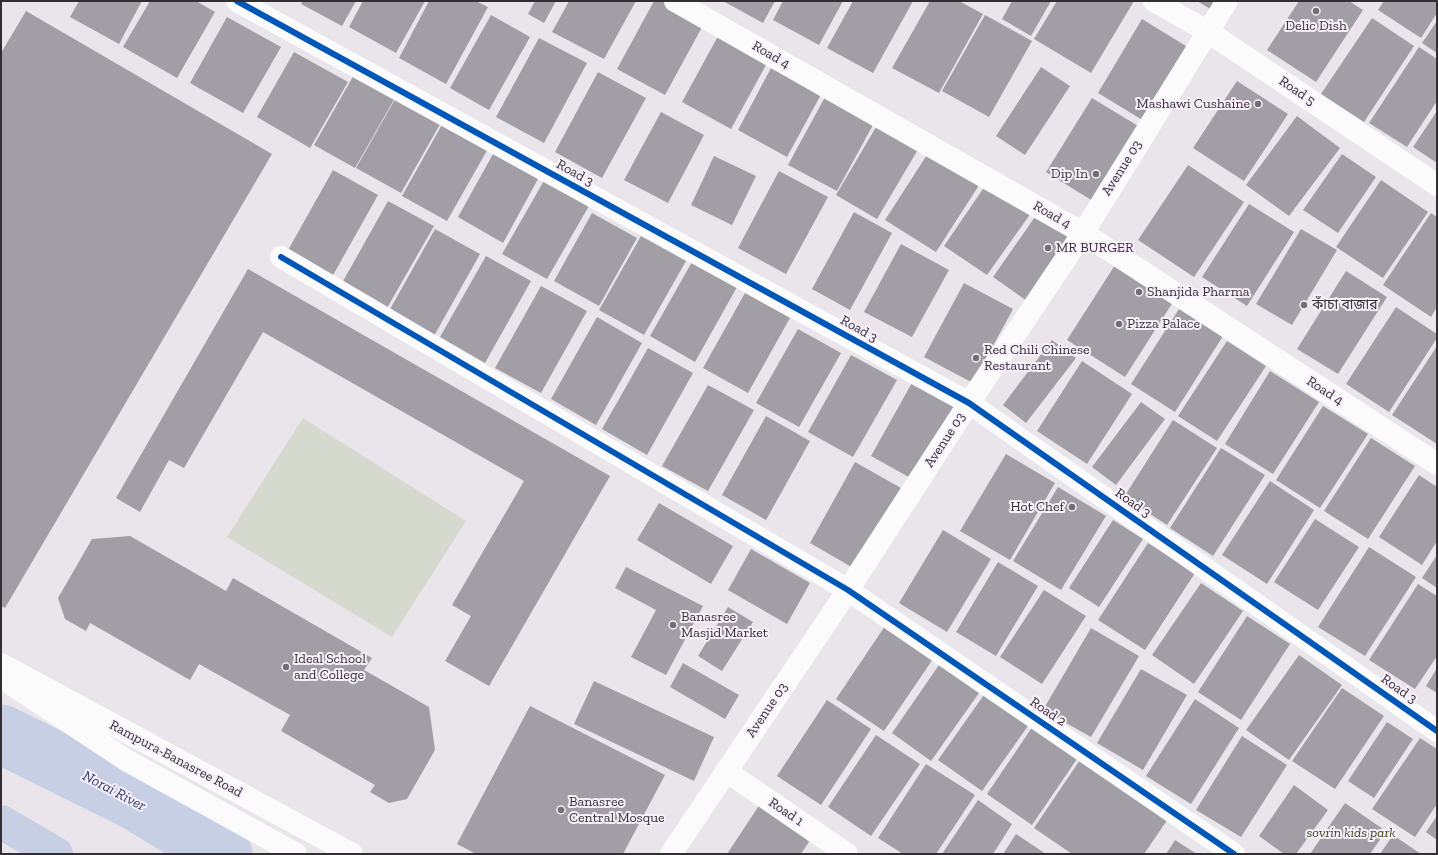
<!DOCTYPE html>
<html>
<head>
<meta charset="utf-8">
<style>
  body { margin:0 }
  #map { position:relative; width:1438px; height:855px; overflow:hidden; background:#eae5eb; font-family:"Zilla Slab",serif }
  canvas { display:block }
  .frame { position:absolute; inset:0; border:2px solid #322f33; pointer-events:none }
</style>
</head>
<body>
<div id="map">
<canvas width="1438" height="855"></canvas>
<div class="frame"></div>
</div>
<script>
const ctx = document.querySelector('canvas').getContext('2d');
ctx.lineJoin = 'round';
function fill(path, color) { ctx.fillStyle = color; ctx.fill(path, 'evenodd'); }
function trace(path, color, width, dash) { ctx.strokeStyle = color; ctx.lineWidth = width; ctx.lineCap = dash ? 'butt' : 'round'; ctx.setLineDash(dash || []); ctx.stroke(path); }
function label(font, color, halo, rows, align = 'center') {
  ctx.font = font + ' "Zilla Slab","Noto Sans Bengali",serif'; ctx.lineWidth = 4; ctx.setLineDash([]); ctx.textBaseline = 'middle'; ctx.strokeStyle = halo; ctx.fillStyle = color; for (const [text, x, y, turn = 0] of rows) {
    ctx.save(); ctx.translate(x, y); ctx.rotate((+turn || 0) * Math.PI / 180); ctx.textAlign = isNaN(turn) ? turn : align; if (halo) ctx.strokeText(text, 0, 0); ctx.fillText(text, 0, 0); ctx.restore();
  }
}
fill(new Path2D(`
  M 303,418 L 466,521 L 392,637 L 227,537 Z`), '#d6d9ce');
trace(new Path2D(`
  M 1,822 L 56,854`), '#c6cfe3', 34);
trace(new Path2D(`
  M 1,734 L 136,801 L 223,854`), '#c6cfe3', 59);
fill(new Path2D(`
  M 79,1 L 142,1 L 119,44 L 70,17 Z
  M 150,1 L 196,1 L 215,12 L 177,78 L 123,47 Z
  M 303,1 L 356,1 L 342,26 L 301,4 Z
  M 363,1 L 425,1 L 396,53 L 349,27 Z
  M 429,1 L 476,1 L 488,7 L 446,84 L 399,58 Z
  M 535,1 L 556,1 L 544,23 L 528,14 Z
  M 569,1 L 636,1 L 604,59 L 552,32 Z
  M 654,1 L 675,1 L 707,18 L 665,95 L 617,69 Z
  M 723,1 L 775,1 L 763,23 Z
  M 783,1 L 843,1 L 819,45 L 773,20 Z
  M 853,1 L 913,1 L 873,73 L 827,48 Z
  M 930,1 L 959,1 L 983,14 L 939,93 L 892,68 Z
  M 1012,1 L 1051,1 L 1031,36 L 1002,19 Z
  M 1057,1 L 1134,1 L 1091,73 L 1034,39 Z
  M 1197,1 L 1231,1 L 1222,16 Z
  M 1299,1 L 1349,1 L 1363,10 L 1316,82 L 1267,50 Z
  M 1384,1 L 1437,1 L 1437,13 L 1421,38 L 1378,10 Z
  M 26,11 L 272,154 L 5,608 L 1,606 L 1,53 Z
  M 491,15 L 530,37 L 489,110 L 450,88 Z
  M 985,15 L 1032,41 L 989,117 L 942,91 Z
  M 227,17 L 281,47 L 243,113 L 190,83 Z
  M 1372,18 L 1414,46 L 1364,122 L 1321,94 Z
  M 1142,19 L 1199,54 L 1154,127 L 1098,93 Z
  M 1437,21 L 1437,53 L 1422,43 Z
  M 723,27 L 772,54 L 731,129 L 682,102 Z
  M 539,38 L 587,63 L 544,143 L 496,117 Z
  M 1419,47 L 1437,59 L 1437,101 L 1407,147 L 1369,123 Z
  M 294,52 L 348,82 L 310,148 L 257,117 Z
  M 779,53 L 829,80 L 787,157 L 738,130 Z
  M 1041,67 L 1070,86 L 1025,155 L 996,136 Z
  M 598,72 L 646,98 L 602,178 L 555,152 Z
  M 355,73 L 396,96 L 355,168 L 314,145 Z
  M 1237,81 L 1288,114 L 1244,181 L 1193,148 Z
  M 831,86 L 880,112 L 837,191 L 788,165 Z
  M 398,94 L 443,119 L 401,193 L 356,168 Z
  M 1092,98 L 1143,129 L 1096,203 L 1046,172 Z
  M 1437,111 L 1437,163 L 1413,147 Z
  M 661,112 L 704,135 L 668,203 L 624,180 Z
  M 1297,116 L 1340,148 L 1289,216 L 1246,185 Z
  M 444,121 L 489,147 L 447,221 L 402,196 Z
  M 879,122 L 920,146 L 877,219 L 836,195 Z
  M 932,147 L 983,179 L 936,252 L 885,220 Z
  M 493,154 L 538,179 L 503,243 L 458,217 Z
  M 1342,154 L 1376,177 L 1338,233 L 1303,210 Z
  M 714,156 L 756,176 L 732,225 L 691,205 Z
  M 1188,165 L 1244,202 L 1194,277 L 1138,240 Z
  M 333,170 L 378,195 L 332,277 L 287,252 Z
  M 779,171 L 828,197 L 786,274 L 738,248 Z
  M 545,179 L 590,204 L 547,279 L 502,254 Z
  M 1381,180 L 1428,212 L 1383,278 L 1336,247 Z
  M 987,183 L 1031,213 L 987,275 L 944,246 Z
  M 388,201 L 434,226 L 387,308 L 342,283 Z
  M 1249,204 L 1294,232 L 1247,306 L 1202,277 Z
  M 854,212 L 892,233 L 850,310 L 812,289 Z
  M 592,213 L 637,238 L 599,306 L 554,281 Z
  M 1431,213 L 1437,217 L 1437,307 L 1431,317 L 1383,285 Z
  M 1037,214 L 1081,244 L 1037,308 L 993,277 Z
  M 435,229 L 480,254 L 434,336 L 389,311 Z
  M 1301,229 L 1337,250 L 1292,325 L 1256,304 Z
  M 641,236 L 686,261 L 644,335 L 599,310 Z
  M 901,244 L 949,270 L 912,337 L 864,312 Z
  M 486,256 L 531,281 L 485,363 L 440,337 Z
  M 692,262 L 737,287 L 695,362 L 650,336 Z
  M 1115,265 L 1173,302 L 1125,377 L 1067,340 Z
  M 248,269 L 610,476 L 489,686 L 445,661 L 471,616 L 452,605 L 524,481 L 263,332 L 184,468 L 169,460 L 140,512 L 116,498 Z
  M 1346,271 L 1387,297 L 1338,374 L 1297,349 Z
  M 964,283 L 1013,309 L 973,383 L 924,357 Z
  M 541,286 L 587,311 L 541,393 L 495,368 Z
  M 745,293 L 790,318 L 748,393 L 703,368 Z
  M 1396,307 L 1437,334 L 1437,338 L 1389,412 L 1346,384 Z
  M 1179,309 L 1223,336 L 1175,412 L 1131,384 Z
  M 597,317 L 642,343 L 596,425 L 551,399 Z
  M 798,329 L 841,353 L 799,427 L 756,403 Z
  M 1052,340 L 1076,358 L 1026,423 L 1003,405 Z
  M 1227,341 L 1266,366 L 1217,441 L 1178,416 Z
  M 1437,346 L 1437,444 L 1392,415 Z
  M 648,348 L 693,373 L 647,455 L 602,429 Z
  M 851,355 L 897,380 L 853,457 L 808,432 Z
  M 1082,361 L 1132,394 L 1087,464 L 1037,431 Z
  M 1270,371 L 1319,402 L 1273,474 L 1225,444 Z
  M 913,381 L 958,406 L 916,481 L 871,456 Z
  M 708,385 L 754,410 L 708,491 L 662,466 Z
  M 1141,402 L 1165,419 L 1116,485 L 1092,467 Z
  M 1323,406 L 1368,434 L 1320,508 L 1276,480 Z
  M 766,416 L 810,441 L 766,520 L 722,495 Z
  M 1173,420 L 1217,448 L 1167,525 L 1124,497 Z
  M 1371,438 L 1415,466 L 1368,539 L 1324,511 Z
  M 1221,448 L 1265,475 L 1213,556 L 1170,528 Z
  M 1006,454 L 1055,483 L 1010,560 L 960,531 Z
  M 855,462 L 901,488 L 855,569 L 810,543 Z
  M 1419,475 L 1437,487 L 1437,541 L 1422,565 L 1379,537 Z
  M 1270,481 L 1314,510 L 1267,584 L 1222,555 Z
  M 1058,487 L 1106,516 L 1061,590 L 1013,561 Z
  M 659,503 L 733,546 L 711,584 L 637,540 Z
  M 1315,519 L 1359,547 L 1318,610 L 1274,582 Z
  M 1113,520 L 1143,539 L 1099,607 L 1069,588 Z
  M 943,530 L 991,559 L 947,632 L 899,603 Z
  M 130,536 L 226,591 L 233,578 L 372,658 L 364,670 L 429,707 L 435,750 L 407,799 L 389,803 L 370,792 L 375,785 L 281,731 L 290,715 L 199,664 L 190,680 L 90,623 L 86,631 L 65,619 L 58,598 L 92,539 Z
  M 1148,543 L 1195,573 L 1145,650 L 1098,620 Z
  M 1369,547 L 1416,577 L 1365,656 L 1318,627 Z
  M 751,549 L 810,583 L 787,624 L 728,590 Z
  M 1437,555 L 1437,588 L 1422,578 Z
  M 998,562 L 1038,586 L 996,656 L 956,632 Z
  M 626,567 L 703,606 L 666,675 L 631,657 L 656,610 L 615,588 Z
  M 1201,583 L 1243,611 L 1194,684 L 1152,655 Z
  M 1418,584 L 1437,596 L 1437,656 L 1415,689 L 1369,660 Z
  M 1044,590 L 1086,616 L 1042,684 L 1000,657 Z
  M 728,607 L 753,622 L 722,671 L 698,656 Z
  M 1247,616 L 1290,644 L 1241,720 L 1198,692 Z
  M 887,623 L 935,656 L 884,731 L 836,699 Z
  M 1091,628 L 1139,656 L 1091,737 L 1043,710 Z
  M 1299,655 L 1342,685 L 1289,760 L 1246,730 Z
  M 683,663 L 739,695 L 725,719 L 670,687 Z
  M 939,665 L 979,693 L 931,761 L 892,733 Z
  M 1437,668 L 1437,693 L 1426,686 Z
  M 1141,669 L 1187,695 L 1143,770 L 1097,743 Z
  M 594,681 L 714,737 L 694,781 L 574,724 Z
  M 1342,688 L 1384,716 L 1335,789 L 1292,761 Z
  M 986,692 L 1030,723 L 982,791 L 938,760 Z
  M 1195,699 L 1239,728 L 1191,804 L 1146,776 Z
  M 827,700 L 871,729 L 821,805 L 777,776 Z
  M 530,706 L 665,775 L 623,854 L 476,854 L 457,844 Z
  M 1387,722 L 1413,739 L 1374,798 L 1348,781 Z
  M 1033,726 L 1079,756 L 1032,825 L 987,794 Z
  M 876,735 L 920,764 L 871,836 L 828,807 Z
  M 1242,736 L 1287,765 L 1241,837 L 1196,810 Z
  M 1420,738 L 1437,749 L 1437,804 L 1415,837 L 1372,809 Z
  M 1082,757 L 1170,816 L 1144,854 L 1072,854 L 1034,828 Z
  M 926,764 L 975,795 L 936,854 L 903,854 L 878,838 Z
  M 1294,785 L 1328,810 L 1296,854 L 1284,854 L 1259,836 Z
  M 978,800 L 1012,824 L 993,854 L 942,854 Z
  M 1345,803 L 1386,831 L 1370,854 L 1310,854 Z
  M 760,804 L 812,837 L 801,854 L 727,854 Z
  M 1437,816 L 1437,840 L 1426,832 Z
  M 1016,834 L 1046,854 L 1003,854 Z
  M 1393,835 L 1421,854 L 1380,854 Z
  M 1175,840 L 1197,854 L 1166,854 Z`), '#a29ea5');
trace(new Path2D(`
  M 237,1 L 969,403 L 1437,731
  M 675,1 L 1083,233 L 1437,464
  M 1154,1 L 1207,31 L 1437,185
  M 281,257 L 848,590 L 1234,854
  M 726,771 L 847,854`), '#fcfbfc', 22);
trace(new Path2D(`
  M 671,854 L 848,590 L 969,403 L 1083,233 L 1227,1`), '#fcfbfc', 22);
trace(new Path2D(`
  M 1,664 L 352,854
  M 5,680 L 126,760 L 296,854`), '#fcfbfc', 22);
trace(new Path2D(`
  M 237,1 L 969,403 L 1437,731
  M 281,257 L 848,590 L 1234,854`), '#0057b8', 6);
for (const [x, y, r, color] of [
  [1316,11,4,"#726f73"],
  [1258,104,4,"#726f73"],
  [1096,174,4,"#726f73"],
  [1048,248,4,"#726f73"],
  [1139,292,4,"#726f73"],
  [1304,305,4,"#726f73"],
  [1119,324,4,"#726f73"],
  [976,358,4,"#726f73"],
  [1072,507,4,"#726f73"],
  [673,625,4,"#726f73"],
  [286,667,4,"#726f73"],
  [561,810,4,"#726f73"]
]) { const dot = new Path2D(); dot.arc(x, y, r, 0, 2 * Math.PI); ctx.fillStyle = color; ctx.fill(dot); trace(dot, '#f9effc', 1.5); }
label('14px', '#322f33', '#f9effc', [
  ["Delic Dish",1316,26,"center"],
  ["Mashawi Cushaine",1250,104,"right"],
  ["Dip In",1088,174,"right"],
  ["MR BURGER",1056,248],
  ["Shanjida Pharma",1147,292],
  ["কাঁচা বাজার",1312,305],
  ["Pizza Palace",1127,324],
  ["Red Chili Chinese",984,350],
  ["Restaurant",984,366],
  ["Hot Chef",1064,507,"right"],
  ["Banasree",681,617],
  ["Masjid Market",681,633],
  ["Ideal School",294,659],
  ["and College",294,675],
  ["Banasree",569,802],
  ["Central Mosque",569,818]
], 'left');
label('14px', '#322f33', '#f9effc', [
  ["Road 4",771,55,30],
  ["Road 5",1297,91,34],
  ["Avenue 03",1122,168,-58],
  ["Road 3",575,173,29],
  ["Road 4",1052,215,30],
  ["Road 3",859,329,29],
  ["Road 4",1325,391,33],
  ["Avenue 03",945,440,-57],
  ["Road 3",1133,503,35],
  ["Road 3",1399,689,35],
  ["Avenue 03",767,710,-56],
  ["Road 2",1048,712,34],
  ["Rampura-Banasree Road",176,759,28],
  ["Road 1",786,812,34]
]);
label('italic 14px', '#384718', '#f9effc', [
  ["sovrin kids park",1351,833]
]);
label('italic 15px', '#293d64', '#f9effc', [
  ["Norai River",114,791,28]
]);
</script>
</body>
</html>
